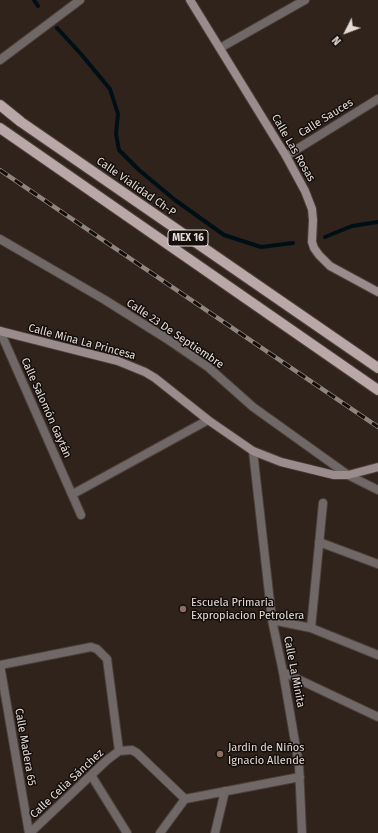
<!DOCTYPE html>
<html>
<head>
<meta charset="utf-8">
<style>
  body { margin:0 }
  #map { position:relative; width:378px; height:833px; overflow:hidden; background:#30231b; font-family:"Fira Sans",sans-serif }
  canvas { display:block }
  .north { position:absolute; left:326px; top:12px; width:40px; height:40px; -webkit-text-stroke:3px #140e0b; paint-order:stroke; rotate:228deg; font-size:11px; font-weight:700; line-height:16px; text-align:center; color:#e4dbd6 }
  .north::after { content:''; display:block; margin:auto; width:14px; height:18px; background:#e4dbd6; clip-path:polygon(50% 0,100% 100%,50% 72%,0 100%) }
</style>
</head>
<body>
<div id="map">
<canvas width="378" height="833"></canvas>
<div class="north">N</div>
</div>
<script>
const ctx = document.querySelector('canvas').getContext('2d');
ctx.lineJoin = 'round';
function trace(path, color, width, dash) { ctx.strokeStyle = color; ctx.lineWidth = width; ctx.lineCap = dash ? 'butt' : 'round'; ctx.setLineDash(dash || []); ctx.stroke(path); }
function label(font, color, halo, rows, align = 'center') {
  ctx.font = font + ' "Fira Sans",sans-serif'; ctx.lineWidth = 3; ctx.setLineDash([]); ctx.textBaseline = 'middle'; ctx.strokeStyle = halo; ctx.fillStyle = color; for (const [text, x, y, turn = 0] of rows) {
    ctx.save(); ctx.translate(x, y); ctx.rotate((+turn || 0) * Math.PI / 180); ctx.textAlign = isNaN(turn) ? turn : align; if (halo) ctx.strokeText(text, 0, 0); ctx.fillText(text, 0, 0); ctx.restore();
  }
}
trace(new Path2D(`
  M 34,0 L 38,6
  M 57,28 L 81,54 L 110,89 L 118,114 L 116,134 L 119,150 L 139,170 L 175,200 L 224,235 L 261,247 L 293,243
  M 325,237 L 352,226 L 378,222`), '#000f16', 4);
const street = new Path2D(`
  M 220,48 L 305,0
  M 0,60 L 80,0
  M 286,156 L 378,99
  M 0,239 L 105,300 L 167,339 L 208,367 L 253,407 L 348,475 L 378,490
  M 0,331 L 81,515
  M 253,451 L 272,620 L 283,672 L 299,765 L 302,833
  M 73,494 L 208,420
  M 319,542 L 378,564
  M 272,620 L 311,628 L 378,655
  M 311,628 L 323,503
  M 0,665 L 91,647 L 97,649 L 107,659 L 119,751 L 132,750 L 137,753 L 185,799
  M 0,665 L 29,833
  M 283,672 L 378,717
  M 91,775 L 127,833
  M 30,833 L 107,760 L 119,751
  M 160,833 L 185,799 L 300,777
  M 215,833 L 225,791`);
const secondary = new Path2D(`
  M 190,0 L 286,156 L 305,191 L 312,209 L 313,220 L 312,242 L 314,248 L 319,255 L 330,266 L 378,292
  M 0,331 L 118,361 L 145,372 L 155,378 L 208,420 L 253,451 L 281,462 L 334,475 L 348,475 L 378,467`);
const primary = new Path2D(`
  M 0,105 L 21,122 L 378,368
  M 0,128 L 378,390`);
trace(street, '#4d4039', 10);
trace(secondary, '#4d4039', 10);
trace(primary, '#4d4039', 12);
trace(street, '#706767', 8);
trace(secondary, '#9a8c8c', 8);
trace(primary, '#baa8a8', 10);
const rail = new Path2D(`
  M 0,170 L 378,427`);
trace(rail, '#8f847e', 4.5);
trace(rail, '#140e0b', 3, [9]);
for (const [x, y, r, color] of [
  [183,609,4,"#8d6e63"],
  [220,754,4,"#8d6e63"]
]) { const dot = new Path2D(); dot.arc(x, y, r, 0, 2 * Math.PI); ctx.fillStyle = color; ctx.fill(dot); trace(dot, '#140e0b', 1.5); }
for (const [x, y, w] of [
  [188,238,40]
]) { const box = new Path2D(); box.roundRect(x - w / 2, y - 8, w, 16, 3); ctx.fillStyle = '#140e0b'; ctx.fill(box); trace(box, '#e4dbd6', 1); }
label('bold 10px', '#e4dbd6', null, [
  ["MEX 16",188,238]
]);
label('11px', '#e4dbd6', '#140e0b', [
  ["Calle Sauces",326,118,-32],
  ["Calle Las Rosas",293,148,60],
  ["Calle Vialidad Ch-P",136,187,35],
  ["Calle 23 De Septiembre",175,334,34],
  ["Calle Mina La Princesa",82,342,15],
  ["Calle Salomón Gaytán",46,408,66],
  ["Calle La Minita",294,672,79],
  ["Calle Madera 65",25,747,80],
  ["Calle Celia Sánchez",67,784,-43]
]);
label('11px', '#e4dbd6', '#140e0b', [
  ["Escuela Primaria",191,603],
  ["Expropiacion Petrolera",191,616],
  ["Jardin de Niños",228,748],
  ["Ignacio Allende",228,761]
], 'left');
</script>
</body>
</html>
